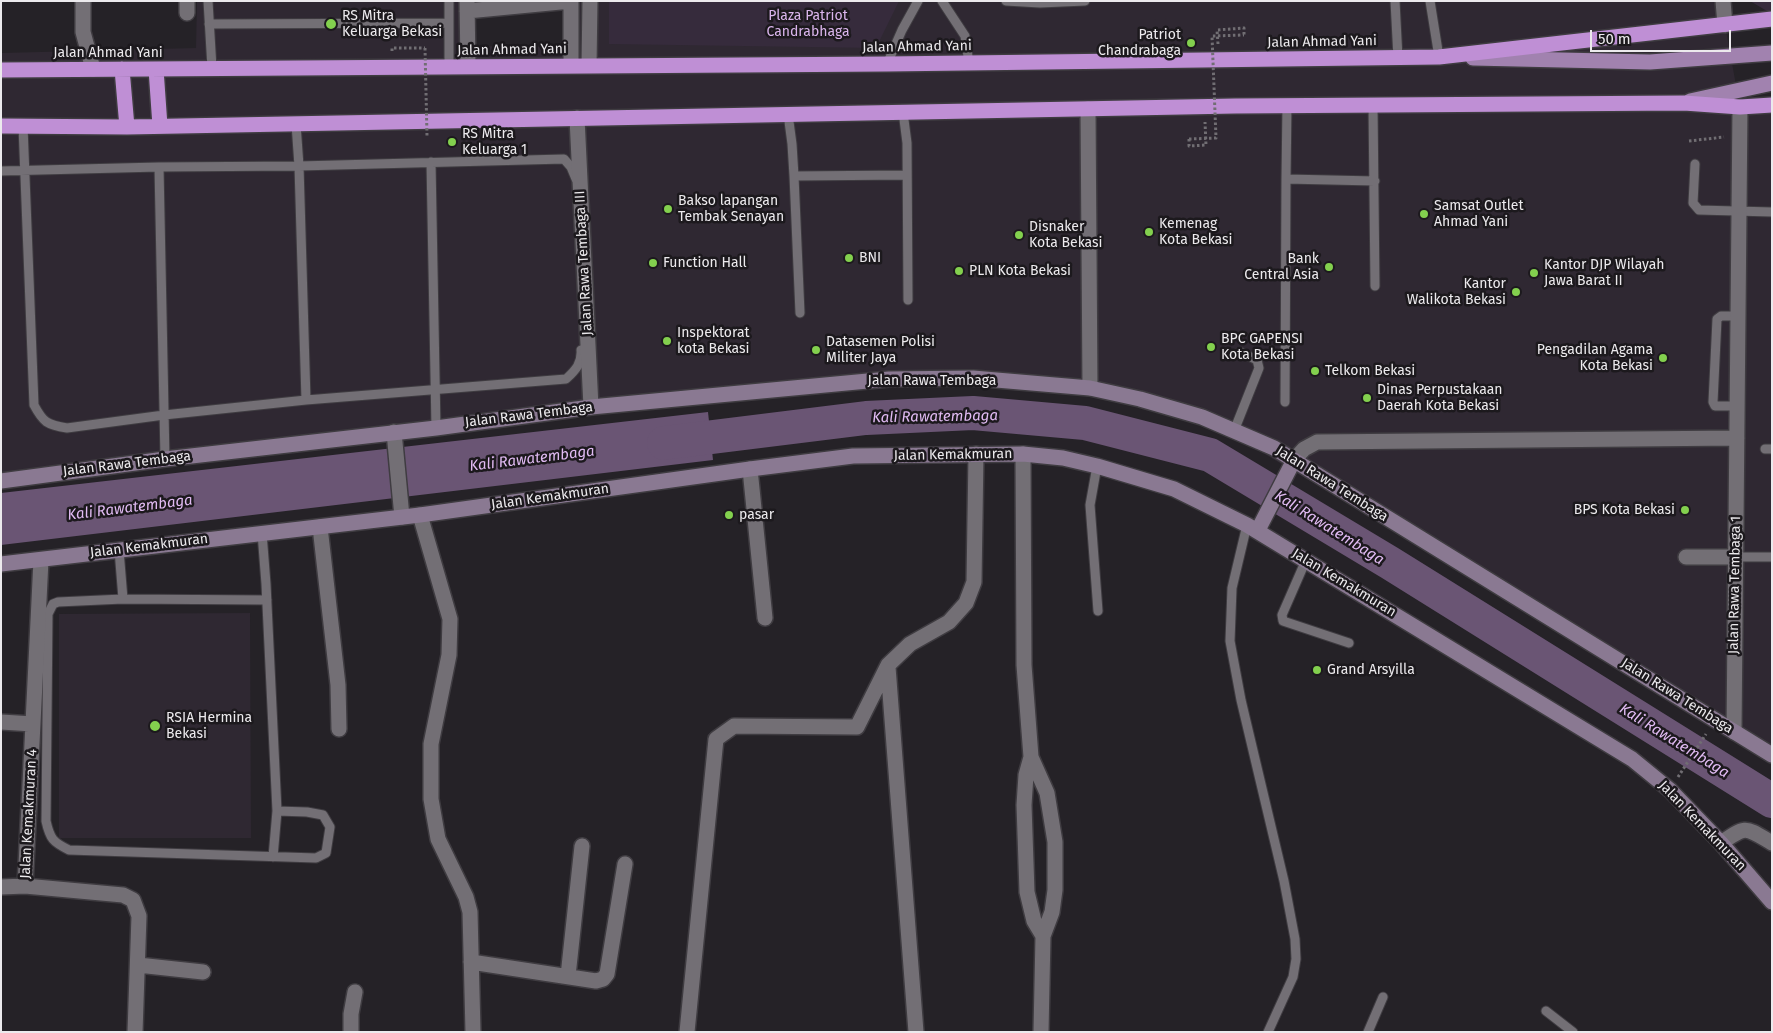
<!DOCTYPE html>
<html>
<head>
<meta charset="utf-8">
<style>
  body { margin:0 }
  #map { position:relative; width:1773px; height:1033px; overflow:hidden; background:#252227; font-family:"Fira Sans",sans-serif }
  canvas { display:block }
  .frame { position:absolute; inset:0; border:2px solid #eceaed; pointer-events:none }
  .scale { position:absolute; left:1590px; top:30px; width:141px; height:22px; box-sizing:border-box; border:2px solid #eceaed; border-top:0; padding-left:6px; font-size:15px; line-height:18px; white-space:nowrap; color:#eceaed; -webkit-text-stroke:4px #1c191d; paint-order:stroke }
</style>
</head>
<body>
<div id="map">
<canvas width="1773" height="1033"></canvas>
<div class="frame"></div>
<div class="scale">50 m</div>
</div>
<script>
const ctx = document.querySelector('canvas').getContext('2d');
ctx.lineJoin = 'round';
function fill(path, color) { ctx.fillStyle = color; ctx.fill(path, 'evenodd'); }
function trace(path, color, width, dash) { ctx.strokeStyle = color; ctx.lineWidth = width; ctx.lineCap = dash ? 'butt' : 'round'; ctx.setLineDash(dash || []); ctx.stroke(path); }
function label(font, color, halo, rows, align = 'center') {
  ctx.font = font + ' "Fira Sans",sans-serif'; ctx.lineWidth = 5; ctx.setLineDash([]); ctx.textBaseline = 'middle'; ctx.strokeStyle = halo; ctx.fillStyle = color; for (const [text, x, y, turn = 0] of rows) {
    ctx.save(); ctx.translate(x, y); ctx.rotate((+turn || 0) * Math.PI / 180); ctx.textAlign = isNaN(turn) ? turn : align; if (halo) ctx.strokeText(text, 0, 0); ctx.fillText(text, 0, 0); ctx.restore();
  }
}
fill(new Path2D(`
  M 197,1 L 465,1 L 466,46 L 563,47 L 564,1 L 1723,1 L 1725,25 L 1740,107 L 1772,105 L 1772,754 L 1202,417 L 1140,399 L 973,378 L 591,407 L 1,482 L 1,53 L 196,48 Z
  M 250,613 L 251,838 L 59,838 L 59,614 Z`), '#2f2832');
fill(new Path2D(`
  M 609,1 L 899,1 L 876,48 L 609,44 Z
  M 1750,1 L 1772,1 L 1772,14 Z`), '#362b3c');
fill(new Path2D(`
  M 708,412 L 713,460 L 1,545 L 1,493 Z`), '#6a5574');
trace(new Path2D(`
  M 664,443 L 866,418 L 973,413 L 1085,423 L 1210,455 L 1390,563 L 1772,801`), '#6a5574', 34);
const lane = new Path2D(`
  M 208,1 L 212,68
  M 449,1 L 449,67
  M 942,1 L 965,36 L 969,63
  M 1006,1 L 1040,3 L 1085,1
  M 1395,1 L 1398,58
  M 1430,1 L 1439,57
  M 209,24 L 449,23
  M 887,64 L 902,30 L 918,1
  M 1373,106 L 1375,286
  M 903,112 L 907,143 L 908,300
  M 788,114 L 792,144 L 794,176
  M 296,124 L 299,166 L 306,400
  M 23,126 L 34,405 C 43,422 47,425 67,428 L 164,415 L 306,400 L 566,379 C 576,370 582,363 581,350
  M 431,162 L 436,428
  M 1695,164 L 1693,203 L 1699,210 L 1772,212
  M 159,167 L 165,459
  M 1,171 L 159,167 L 299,166 L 564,159 L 571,167 L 576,179
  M 1286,179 L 1287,105
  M 800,313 L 794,176 L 907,175
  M 1285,402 L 1286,179 L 1375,181
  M 1737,406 L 1715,406 L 1713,402 L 1717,319 L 1721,316 L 1738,316
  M 1234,431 L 1259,368 L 1257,360 L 1240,352
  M 1765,449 L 1772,449
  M 1097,466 L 1090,505 L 1098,611
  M 1247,525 L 1232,588 L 1230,641 L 1241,700 L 1284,881 L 1295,939 L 1296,959 L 1293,977 L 1268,1032
  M 262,533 L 266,584 L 277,811 L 273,857
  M 119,550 L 123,599
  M 1735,557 L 1772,557
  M 1306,560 L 1282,615 L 1283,621 L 1349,643
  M 267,600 L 123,599 L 58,602 L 53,604 L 48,614 L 46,821 C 50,839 53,842 69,850 L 316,858 L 326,853 L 330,827 L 323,815 L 307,812 L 277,811
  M 1546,1011 L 1573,1032
  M 1368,1032 L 1383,997`);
const street = new Path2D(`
  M 83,1 L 83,32 L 93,69
  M 187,1 L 187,13
  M 467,1 L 468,66
  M 1723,1 L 1725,25
  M 467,11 L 571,1
  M 571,65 L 571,1
  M 589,65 L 590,1
  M 1088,109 L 1090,388
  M 577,118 L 591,407
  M 394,432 L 402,517
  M 1023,454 L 1024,665 L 1031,757 L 1026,775 L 1024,805 L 1027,892 L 1034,921 L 1043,936 L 1041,1032
  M 1294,460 L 1304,449 L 1317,442 L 1737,438
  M 750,469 L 765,618
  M 420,515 L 450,619 L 449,655 L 431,744 L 431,799 L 438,839 L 466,897 L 470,912 L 473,1032
  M 320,527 L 338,685 L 339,729
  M 1686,557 L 1735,557
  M 41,560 L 25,886 L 123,895 L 133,900 L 139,916 L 135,1032
  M 888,667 L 916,1032
  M 1,722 L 33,724
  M 1734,732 L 1740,107
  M 1031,757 L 1047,793 L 1055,842 L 1055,890 L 1052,912 L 1043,936
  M 1721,843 C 1747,825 1745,827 1772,843
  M 1,887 L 25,886
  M 471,962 L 596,981 L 603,979 L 607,974 L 625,864
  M 138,965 L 203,972
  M 568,976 L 582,846
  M 351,1032 L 351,1014 L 355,992
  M 687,1032 L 716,739 L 734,726 L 857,727 L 888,665 L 910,644 L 949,622 L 966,603 L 974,582 L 976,454`);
const secondary = new Path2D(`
  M 1,481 L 165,459 L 436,428 L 591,407 L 889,379 L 973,378 L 1090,388 L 1140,399 L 1202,417 L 1274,448 L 1772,755
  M 1258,530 L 1294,460
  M 1,564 L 420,515 L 750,469 L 853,456 L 1023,454 L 1063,458 L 1097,466 L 1174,489 L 1247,525 L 1632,759 L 1670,790 L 1721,843 L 1772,902`);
const primary = new Path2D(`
  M 1473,58 L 1650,62 L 1772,53
  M 1690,101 L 1772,83`);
const highway = new Path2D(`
  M 122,69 L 127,127
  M 156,69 L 160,126
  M 1,70 L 887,64 L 1439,57 L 1772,19
  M 1,126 L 127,127 L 1235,106 L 1684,103 L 1740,107 L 1772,105`);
trace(lane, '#3f3c41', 11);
trace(street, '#3f3c41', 18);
trace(secondary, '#3f3c41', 18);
trace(primary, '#3f3c41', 18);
trace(highway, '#3f3c41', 18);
trace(new Path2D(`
  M 1218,44 L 1217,30 L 1244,28 L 1244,35
  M 392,51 L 392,48 L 425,48
  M 1189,139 L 1189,146 L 1206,145 L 1205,122
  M 1689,141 L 1724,137
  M 1678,777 L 1706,734`), '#716e73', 3, [2.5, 2.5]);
trace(lane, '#736f75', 9);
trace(street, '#736f75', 15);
trace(secondary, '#8a7992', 15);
trace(primary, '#a182af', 15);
trace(highway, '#bf8fd5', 15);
trace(new Path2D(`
  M 425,48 L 427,136
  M 1189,139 L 1216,138 L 1212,36 L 1244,35`), '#716e73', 3, [2.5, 2.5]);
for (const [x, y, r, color] of [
  [331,24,6,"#83d04e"],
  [1191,43,5,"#83d04e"],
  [452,142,5,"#83d04e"],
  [668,209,5,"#83d04e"],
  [1424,214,5,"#83d04e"],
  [1149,232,5,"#83d04e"],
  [1019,235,5,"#83d04e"],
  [849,258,5,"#83d04e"],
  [653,263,5,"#83d04e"],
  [1329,267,5,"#83d04e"],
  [959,271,5,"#83d04e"],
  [1534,273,5,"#83d04e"],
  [1516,292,5,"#83d04e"],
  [667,341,5,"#83d04e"],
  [1211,347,5,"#83d04e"],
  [816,350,5,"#83d04e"],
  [1663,358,5,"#83d04e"],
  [1315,371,5,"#83d04e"],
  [1367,398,5,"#83d04e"],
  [1685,510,5,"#83d04e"],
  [729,515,5,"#83d04e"],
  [1317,670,5,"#83d04e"],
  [155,726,6,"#83d04e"]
]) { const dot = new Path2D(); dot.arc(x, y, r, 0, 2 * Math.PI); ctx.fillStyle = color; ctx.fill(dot); trace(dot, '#1c191d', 2); }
label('14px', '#eceaed', '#1c191d', [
  ["RS Mitra",342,16],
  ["Keluarga Bekasi",342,32],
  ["Patriot",1181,35,"right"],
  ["Chandrabaga",1181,51,"right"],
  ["RS Mitra",462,134],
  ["Keluarga 1",462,150],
  ["Bakso lapangan",678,201],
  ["Tembak Senayan",678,217],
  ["Samsat Outlet",1434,206],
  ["Ahmad Yani",1434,222],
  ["Kemenag",1159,224],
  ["Kota Bekasi",1159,240],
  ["Disnaker",1029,227],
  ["Kota Bekasi",1029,243],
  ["BNI",859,258],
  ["Bank",1319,259,"right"],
  ["Central Asia",1319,275,"right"],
  ["Function Hall",663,263],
  ["Kantor DJP Wilayah",1544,265],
  ["Jawa Barat II",1544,281],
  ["PLN Kota Bekasi",969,271],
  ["Kantor",1506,284,"right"],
  ["Walikota Bekasi",1506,300,"right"],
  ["Inspektorat",677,333],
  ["kota Bekasi",677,349],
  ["BPC GAPENSI",1221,339],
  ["Kota Bekasi",1221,355],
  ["Datasemen Polisi",826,342],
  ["Militer Jaya",826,358],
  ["Pengadilan Agama",1653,350,"right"],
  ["Kota Bekasi",1653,366,"right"],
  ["Telkom Bekasi",1325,371],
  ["Dinas Perpustakaan",1377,390],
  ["Daerah Kota Bekasi",1377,406],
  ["BPS Kota Bekasi",1675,510,"right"],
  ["pasar",739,515],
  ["Grand Arsyilla",1327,670],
  ["RSIA Hermina",166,718],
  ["Bekasi",166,734]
], 'left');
label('14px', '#dab5ec', '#1c191d', [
  ["Plaza Patriot",808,16],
  ["Candrabhaga",808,32]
]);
label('14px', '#eceaed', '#1c191d', [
  ["Jalan Ahmad Yani",1322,42,-1],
  ["Jalan Ahmad Yani",917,47,-1],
  ["Jalan Ahmad Yani",512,50,-1],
  ["Jalan Ahmad Yani",108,53],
  ["Jalan Rawa Tembaga III",584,263,-93],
  ["Jalan Rawa Tembaga",932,381],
  ["Jalan Rawa Tembaga",529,415,-7],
  ["Jalan Kemakmuran",953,455,-1],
  ["Jalan Rawa Tembaga",127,464,-7],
  ["Jalan Rawa Tembaga",1332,484,32],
  ["Jalan Kemakmuran",550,497,-8],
  ["Jalan Kemakmuran",149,546,-7],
  ["Jalan Kemakmuran",1344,583,31],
  ["Jalan Rawa Tembaga 1",1735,585,-89],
  ["Jalan Rawa Tembaga",1677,696,32],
  ["Jalan Kemakmuran 4",29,814,-87],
  ["Jalan Kemakmuran",1702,826,46]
]);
label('italic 15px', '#e1bbf3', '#1c191d', [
  ["Kali Rawatembaga",935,417,-1],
  ["Kali Rawatembaga",532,459,-7],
  ["Kali Rawatembaga",130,508,-7],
  ["Kali Rawatembaga",1329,528,32],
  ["Kali Rawatembaga",1674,741,32]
]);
</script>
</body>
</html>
